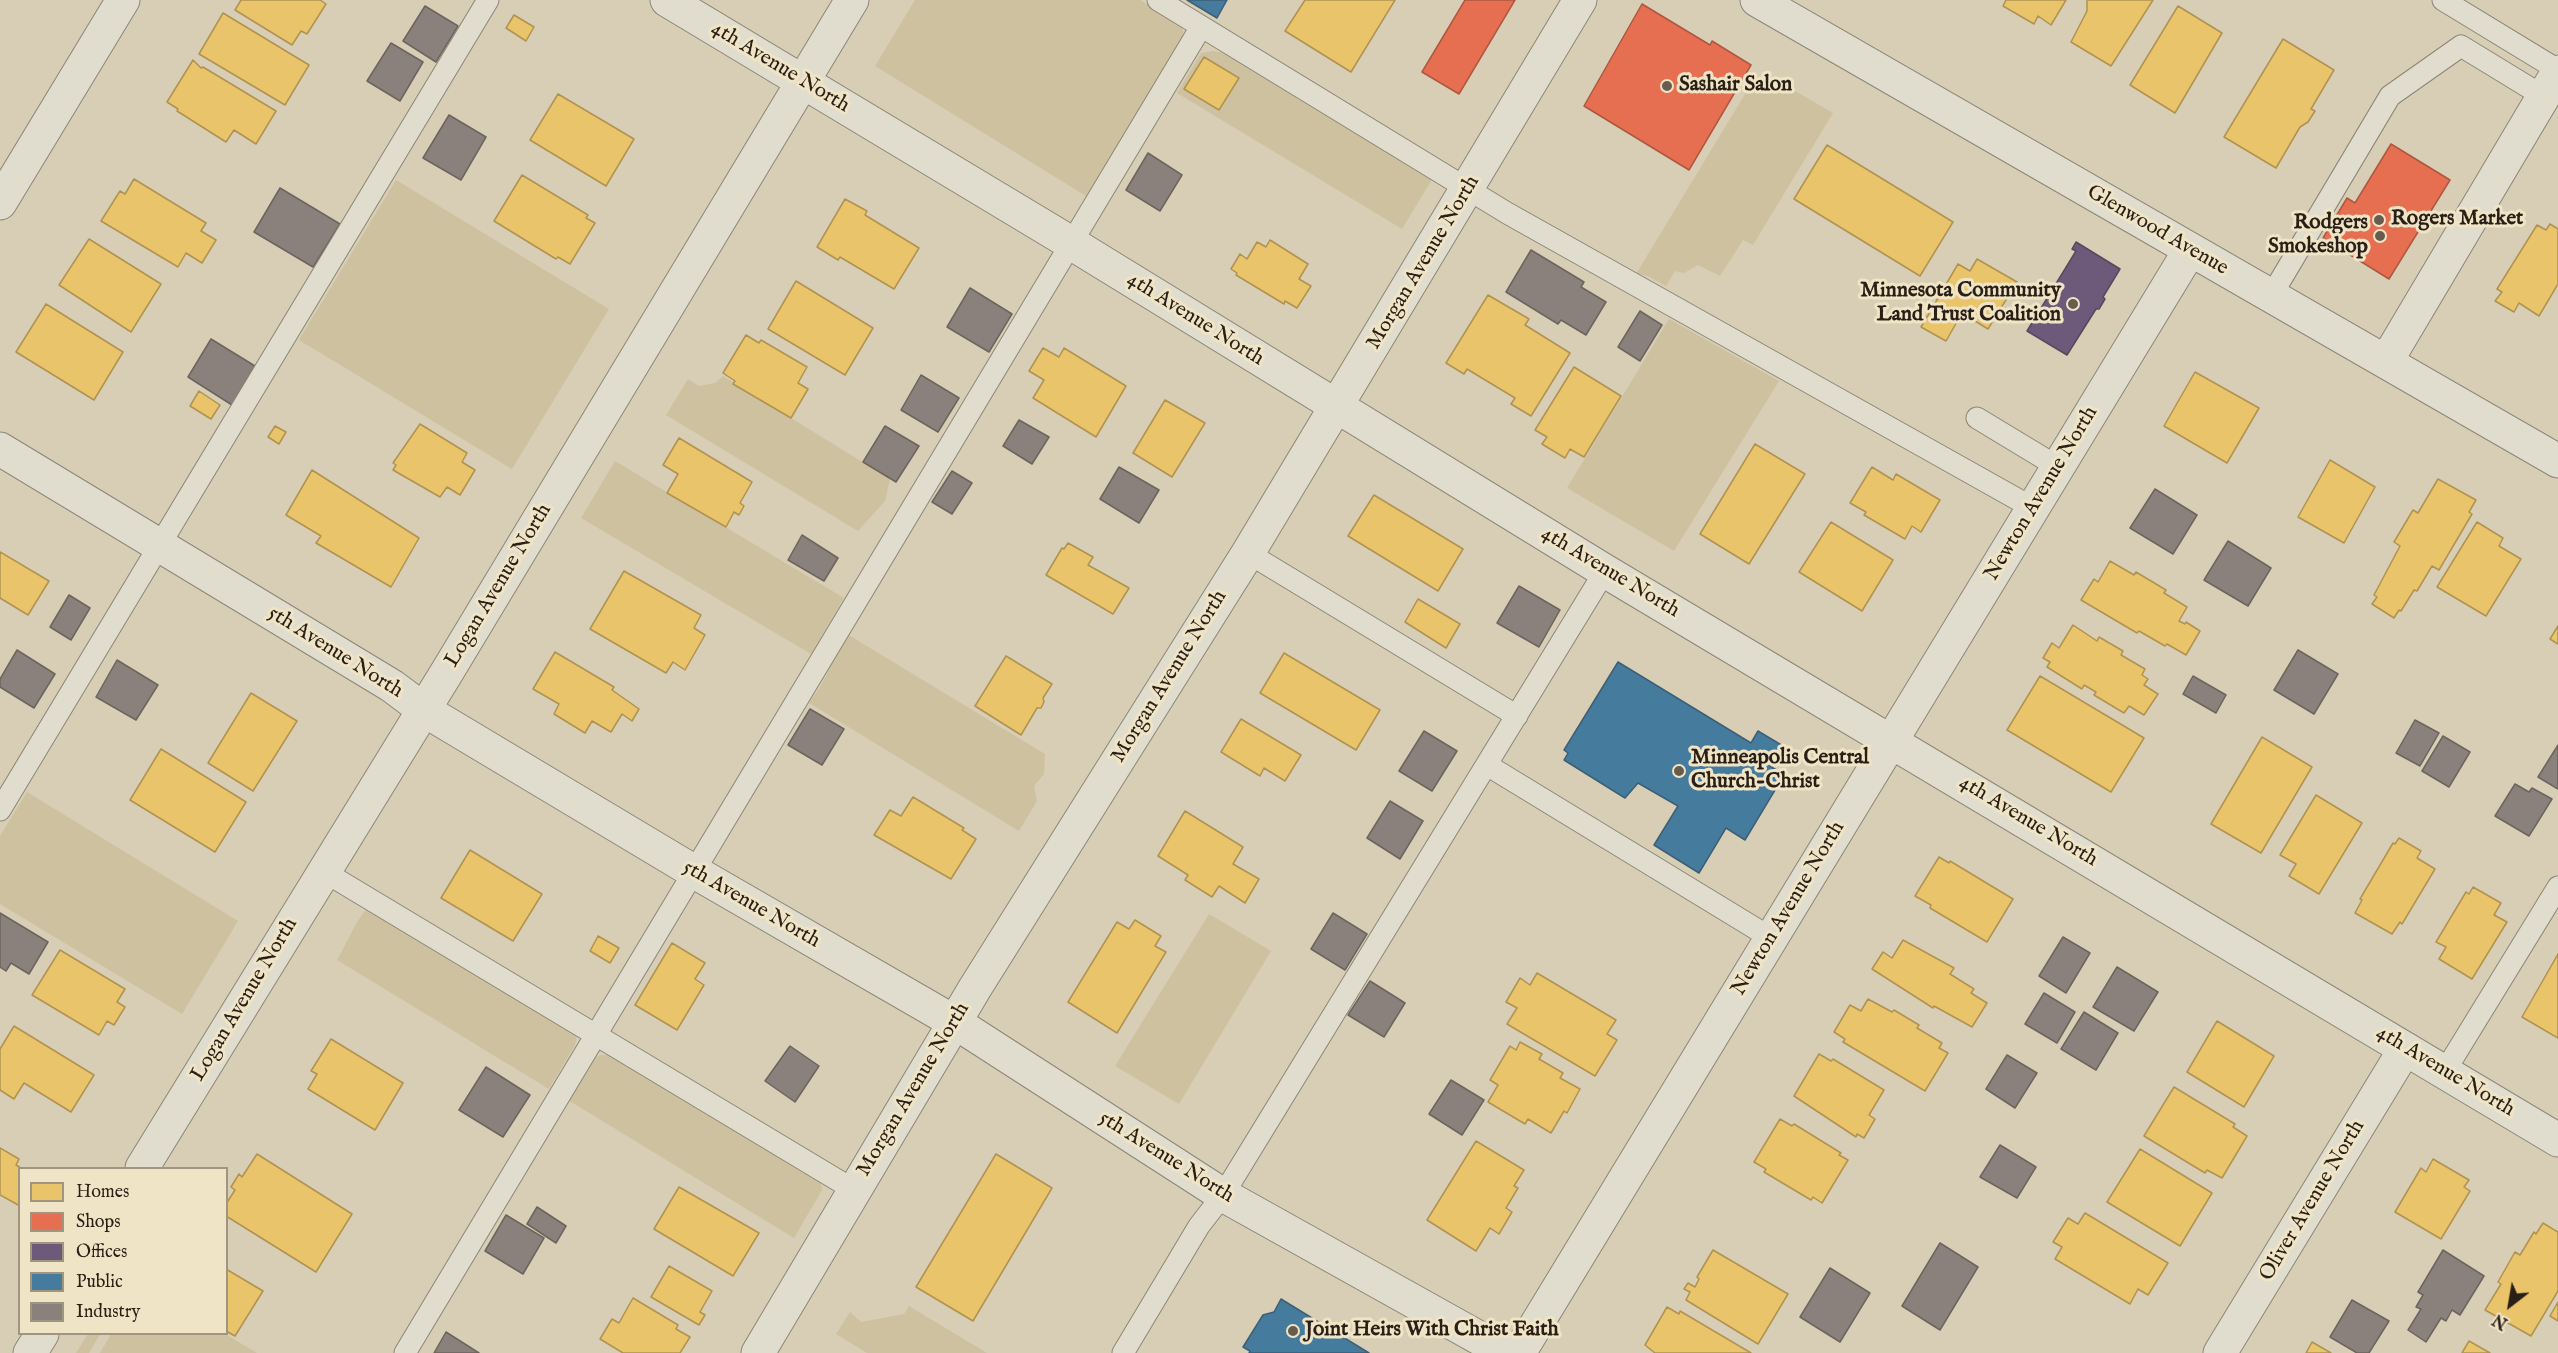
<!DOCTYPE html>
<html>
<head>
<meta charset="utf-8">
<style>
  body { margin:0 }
  #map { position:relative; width:2558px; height:1353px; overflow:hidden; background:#d7ceb5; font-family:"IM FELL English",serif }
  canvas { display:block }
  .legend { position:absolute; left:18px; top:1167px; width:210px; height:168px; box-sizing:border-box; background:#efe4c5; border:2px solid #a0957f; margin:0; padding:8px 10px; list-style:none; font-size:18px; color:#2a1f17 }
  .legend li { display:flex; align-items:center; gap:12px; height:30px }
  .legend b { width:30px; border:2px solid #a0957f }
  .north { position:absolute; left:2480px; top:1275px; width:60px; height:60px; -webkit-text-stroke:4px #efe4c5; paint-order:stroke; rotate:211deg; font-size:16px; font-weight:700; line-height:24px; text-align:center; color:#2a1f17 }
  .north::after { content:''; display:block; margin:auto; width:21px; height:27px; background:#2a1f17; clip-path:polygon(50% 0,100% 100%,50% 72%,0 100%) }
</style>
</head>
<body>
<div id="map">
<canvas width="2558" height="1353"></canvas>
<ul class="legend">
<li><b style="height:16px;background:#e9c46a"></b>Homes</li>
<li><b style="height:16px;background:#e76f51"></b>Shops</li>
<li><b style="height:16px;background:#6d597a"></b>Offices</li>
<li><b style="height:16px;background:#457b9d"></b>Public</li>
<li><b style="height:16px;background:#8a817c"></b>Industry</li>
</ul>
<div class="north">N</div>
</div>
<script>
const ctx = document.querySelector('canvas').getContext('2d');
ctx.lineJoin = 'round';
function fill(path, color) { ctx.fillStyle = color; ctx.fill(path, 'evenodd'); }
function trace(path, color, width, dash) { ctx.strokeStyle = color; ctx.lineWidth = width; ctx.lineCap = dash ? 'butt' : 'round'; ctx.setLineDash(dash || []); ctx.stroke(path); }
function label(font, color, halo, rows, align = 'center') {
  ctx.font = font + ' "IM FELL English",serif'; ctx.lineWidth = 6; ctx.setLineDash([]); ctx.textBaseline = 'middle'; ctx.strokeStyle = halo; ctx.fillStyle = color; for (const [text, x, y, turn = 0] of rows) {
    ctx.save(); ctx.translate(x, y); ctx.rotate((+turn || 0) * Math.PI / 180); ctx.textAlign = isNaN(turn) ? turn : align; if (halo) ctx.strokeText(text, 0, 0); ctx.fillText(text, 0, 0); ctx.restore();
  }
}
fill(new Path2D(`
  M 915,0 L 1140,0 L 1179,24 L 1183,30 L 1184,37 L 1086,196 L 875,66 Z
  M 1213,51 L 1226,53 L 1434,176 L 1402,229 L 1177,93 L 1201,53 Z
  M 1756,76 L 1785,85 L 1833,113 L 1753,245 L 1743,240 L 1720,276 L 1698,265 L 1684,273 L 1675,271 L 1666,286 L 1648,276 L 1636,274 Z
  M 396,180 L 609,309 L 512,469 L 299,340 Z
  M 1669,319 L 1779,381 L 1674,551 L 1567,488 Z
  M 723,376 L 890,479 L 885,501 L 858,531 L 666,415 L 688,379 L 699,386 L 715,383 Z
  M 615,461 L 844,598 L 811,654 L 581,518 Z
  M 847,634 L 1045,754 L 1044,774 L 1034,786 L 1037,801 L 1019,831 L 809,703 L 820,687 Z
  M 27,792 L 238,921 L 182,1014 L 0,904 L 0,836 Z
  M 367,909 L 577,1036 L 575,1045 L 549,1089 L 337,960 C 345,947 357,918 367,909 Z
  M 1209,914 L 1271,951 L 1179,1104 L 1115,1066 Z
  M 600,1055 L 608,1055 L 622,1062 L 821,1183 L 822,1190 L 794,1238 L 568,1100 L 593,1059 Z
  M 909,1306 L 987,1353 L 867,1353 L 836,1334 L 850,1312 L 861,1322 L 904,1314 Z
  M 88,1334 L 100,1334 L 89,1353 L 76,1353 Z
  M 111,1334 L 225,1334 L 257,1353 L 100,1353 Z`), '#cec1a0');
const homes = new Path2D(`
  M 241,0 L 320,0 L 326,4 L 307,34 L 301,31 L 292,45 L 235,10 Z
  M 1305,0 L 1395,0 L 1351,72 L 1285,31 Z
  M 2006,0 L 2066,0 L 2051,25 L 2038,16 L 2034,24 L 2003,6 Z
  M 2087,0 L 2153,0 L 2111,66 L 2071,42 L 2087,11 Z
  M 2178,6 L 2222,33 L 2175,113 L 2130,85 Z
  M 223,13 L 309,65 L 285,105 L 199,54 Z
  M 514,15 L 534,27 L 526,41 L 506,28 Z
  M 2283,39 L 2334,70 L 2311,109 L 2315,111 L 2308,122 L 2300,127 L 2276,168 L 2224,137 Z
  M 1204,57 L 1239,78 L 1219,110 L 1184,89 Z
  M 193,60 L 201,68 L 203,67 L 276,111 L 256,144 L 234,130 L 226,142 L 177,111 L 178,109 L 167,102 Z
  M 558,94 L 634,139 L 606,186 L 530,140 Z
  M 1827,145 L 1953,222 L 1920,276 L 1794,199 Z
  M 522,175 L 588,215 L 586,218 L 595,223 L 570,264 L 558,257 L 556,259 L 494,221 Z
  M 134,179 L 206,223 L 201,231 L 216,240 L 202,263 L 186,253 L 178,267 L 101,221 L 120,191 L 125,194 Z
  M 845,199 L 867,211 L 865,215 L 919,248 L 894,289 L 840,257 L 838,260 L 817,247 Z
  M 2550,224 L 2558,229 L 2558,284 L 2539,316 L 2519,303 L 2514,312 L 2495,301 L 2502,292 L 2497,289 L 2537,225 L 2546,230 Z
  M 89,239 L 161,284 L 131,332 L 59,285 Z
  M 1270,240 L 1308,264 L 1299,279 L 1311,286 L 1297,308 L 1285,301 L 1284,304 L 1236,275 L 1237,273 L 1231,269 L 1240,254 L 1247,259 L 1257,242 L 1266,247 Z
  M 1977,259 L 2017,282 L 1988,329 L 1962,313 L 1946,341 L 1921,327 L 1958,264 L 1970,271 Z
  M 796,281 L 873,328 L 845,375 L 768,329 Z
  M 1488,295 L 1529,319 L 1525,325 L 1570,353 L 1531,416 L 1511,404 L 1515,398 L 1467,369 L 1464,374 L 1446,363 Z
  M 46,304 L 123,352 L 94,400 L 16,352 Z
  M 746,335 L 759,343 L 761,340 L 807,367 L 798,383 L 808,389 L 791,418 L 733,384 L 735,381 L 723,373 Z
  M 1043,348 L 1059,357 L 1064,348 L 1126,386 L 1096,437 L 1033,398 L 1044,380 L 1029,371 Z
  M 1574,367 L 1621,396 L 1584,457 L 1570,449 L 1565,458 L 1542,444 L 1547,437 L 1535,430 Z
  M 2195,372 L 2259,408 L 2227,463 L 2164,426 Z
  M 199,391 L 220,405 L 211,419 L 190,406 Z
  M 1165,400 L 1205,423 L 1172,477 L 1133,453 Z
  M 420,424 L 467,453 L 462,462 L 475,470 L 460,495 L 447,487 L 440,497 L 393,470 L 396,465 L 393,463 Z
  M 275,426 L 286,432 L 279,444 L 268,437 Z
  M 679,438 L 752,482 L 740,503 L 744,506 L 739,515 L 734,512 L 726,527 L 667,493 L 678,474 L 663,465 Z
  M 1755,444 L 1805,474 L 1749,564 L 1700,534 Z
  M 2330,460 L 2375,487 L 2344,543 L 2298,517 Z
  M 1872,467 L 1893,480 L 1896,474 L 1940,500 L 1921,532 L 1912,526 L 1905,539 L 1864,515 L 1866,512 L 1850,503 Z
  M 312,470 L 419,538 L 391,587 L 316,543 L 321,536 L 286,515 Z
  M 2438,479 L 2476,500 L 2469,512 L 2472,514 L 2439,570 L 2432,566 L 2417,591 L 2414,590 L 2401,611 L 2399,610 L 2394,618 L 2372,604 L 2377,597 L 2374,595 L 2400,546 L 2394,542 L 2413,510 L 2418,513 Z
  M 1374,495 L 1463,549 L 1438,591 L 1348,536 Z
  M 1831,522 L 1893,560 L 1862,611 L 1799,572 Z
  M 2477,522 L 2503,538 L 2499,546 L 2521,559 L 2486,616 L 2437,587 Z
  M 1068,543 L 1093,557 L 1088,565 L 1129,588 L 1113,614 L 1046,575 L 1062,548 L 1064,549 Z
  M 0,552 L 49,581 L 28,615 L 0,598 Z
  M 2110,561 L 2134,575 L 2136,572 L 2166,590 L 2164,593 L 2187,607 L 2179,621 L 2185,624 L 2186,622 L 2200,631 L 2186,655 L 2167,644 L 2165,646 L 2139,631 L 2137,633 L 2081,600 L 2094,579 L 2098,582 Z
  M 624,571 L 701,615 L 694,628 L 705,635 L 685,670 L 673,662 L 666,673 L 590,629 Z
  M 1418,599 L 1460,624 L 1446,648 L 1405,622 Z
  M 2073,625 L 2097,641 L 2099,637 L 2123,651 L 2121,655 L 2145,669 L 2142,675 L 2148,679 L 2144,685 L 2158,694 L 2144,715 L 2129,706 L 2124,713 L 2094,695 L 2096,692 L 2084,685 L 2082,689 L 2047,667 L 2050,662 L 2043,658 L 2052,643 L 2059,648 Z
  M 2558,626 L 2558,644 L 2550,639 Z
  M 555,652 L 614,687 L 612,690 L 639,709 L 632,721 L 622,714 L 611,732 L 592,721 L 585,733 L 554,714 L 559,704 L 533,689 Z
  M 1284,653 L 1380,710 L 1356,750 L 1260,693 Z
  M 1006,656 L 1052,684 L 1043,698 L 1044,702 L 1041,708 L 1037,708 L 1021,735 L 975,706 Z
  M 2040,676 L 2144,738 L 2111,792 L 2007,730 Z
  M 251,693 L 297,721 L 253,791 L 208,763 Z
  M 1241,719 L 1301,755 L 1285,781 L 1264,768 L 1260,776 L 1221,752 Z
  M 2262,737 L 2312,767 L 2261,853 L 2211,824 Z
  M 161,749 L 246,802 L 215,852 L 130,800 Z
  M 2316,795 L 2362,823 L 2319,894 L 2289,876 L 2296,864 L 2280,855 Z
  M 913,797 L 964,828 L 962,830 L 976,839 L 951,879 L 874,835 L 890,810 L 901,816 Z
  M 1185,811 L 1243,847 L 1233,864 L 1259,879 L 1245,903 L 1219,886 L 1212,897 L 1185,880 L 1188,875 L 1158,856 Z
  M 2399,838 L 2421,851 L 2417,858 L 2435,869 L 2402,924 L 2400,922 L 2392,934 L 2355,913 L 2362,900 L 2360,899 L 2393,843 L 2395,844 Z
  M 470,850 L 542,894 L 513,941 L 441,898 Z
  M 1939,857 L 1949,863 L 1950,861 L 2013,899 L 1987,942 L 1930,908 L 1931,905 L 1915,896 Z
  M 2473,887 L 2501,903 L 2494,915 L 2507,922 L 2472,979 L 2439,959 L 2446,947 L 2436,942 L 2466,892 L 2469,894 Z
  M 1135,920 L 1161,936 L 1155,946 L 1166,952 L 1117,1033 L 1068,1002 L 1117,922 L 1129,929 Z
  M 598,936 L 619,948 L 610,963 L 590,951 Z
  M 1903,940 L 1954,968 L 1950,974 L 1974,989 L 1971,993 L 1987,1003 L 1972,1027 L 1934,1006 L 1933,1008 L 1872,969 L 1883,952 L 1892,958 Z
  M 672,943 L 705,963 L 695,979 L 704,985 L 677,1030 L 635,1005 Z
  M 60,950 L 125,989 L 117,1002 L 125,1007 L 114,1025 L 107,1021 L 99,1035 L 32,995 Z
  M 2558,954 L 2558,1038 L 2522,1017 Z
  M 1537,973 L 1616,1020 L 1607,1034 L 1617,1040 L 1595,1076 L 1507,1024 L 1517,1008 L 1506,1002 L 1520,978 L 1530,985 Z
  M 1868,999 L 1892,1012 L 1894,1010 L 1919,1025 L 1917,1028 L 1942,1043 L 1939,1048 L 1948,1053 L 1925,1091 L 1843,1042 L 1845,1039 L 1834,1032 L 1850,1005 L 1861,1011 Z
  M 2217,1021 L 2274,1056 L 2244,1107 L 2187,1072 Z
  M 14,1026 L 94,1075 L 71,1112 L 24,1083 L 14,1099 L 0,1090 L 0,1049 Z
  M 331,1039 L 403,1083 L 375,1130 L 308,1089 L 317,1074 L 311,1071 Z
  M 1520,1042 L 1542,1054 L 1539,1059 L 1563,1073 L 1560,1078 L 1580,1089 L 1567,1113 L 1564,1111 L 1551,1133 L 1528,1119 L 1525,1124 L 1488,1102 L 1498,1085 L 1490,1080 L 1510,1046 L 1516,1050 Z
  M 1819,1054 L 1831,1061 L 1833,1059 L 1884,1090 L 1869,1115 L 1875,1119 L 1864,1138 L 1857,1134 L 1856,1137 L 1794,1096 Z
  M 2174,1087 L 2235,1124 L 2233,1127 L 2247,1136 L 2222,1178 L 2207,1170 L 2205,1173 L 2144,1136 Z
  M 1780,1119 L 1792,1126 L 1794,1124 L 1841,1153 L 1839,1155 L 1848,1160 L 1822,1203 L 1813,1197 L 1811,1200 L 1764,1172 L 1766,1169 L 1754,1162 Z
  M 1476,1141 L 1524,1170 L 1514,1186 L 1518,1188 L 1506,1208 L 1512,1212 L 1499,1234 L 1490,1228 L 1476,1251 L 1427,1220 Z
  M 0,1148 L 19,1159 L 16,1165 L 21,1168 L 20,1206 L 0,1195 Z
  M 2140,1149 L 2212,1193 L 2180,1246 L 2107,1202 Z
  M 257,1154 L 352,1214 L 316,1272 L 226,1216 L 226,1204 L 235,1190 L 231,1187 L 239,1174 L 242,1177 Z
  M 996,1154 L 1052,1188 L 973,1321 L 916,1287 Z
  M 2433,1159 L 2469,1180 L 2464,1187 L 2470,1191 L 2441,1239 L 2395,1212 L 2421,1168 L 2426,1172 Z
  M 679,1187 L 759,1233 L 733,1276 L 654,1229 Z
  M 2085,1213 L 2168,1263 L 2148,1295 L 2138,1289 L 2130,1304 L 2055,1259 L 2062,1247 L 2053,1242 L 2068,1218 L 2078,1224 Z
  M 2543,1223 L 2558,1232 L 2558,1291 L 2531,1336 L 2485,1310 L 2501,1284 L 2498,1282 L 2515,1252 L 2520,1255 L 2534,1232 L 2536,1234 Z
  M 1713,1250 L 1788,1294 L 1758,1344 L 1686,1300 L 1690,1292 L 1684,1289 L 1688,1283 L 1695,1287 L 1699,1279 L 1697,1277 Z
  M 669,1266 L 712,1291 L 700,1312 L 705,1315 L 699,1325 L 651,1297 Z
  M 226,1269 L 263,1291 L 235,1336 L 226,1331 Z
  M 633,1298 L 678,1325 L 676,1329 L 690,1337 L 680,1353 L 623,1353 L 600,1339 L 612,1319 L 619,1323 Z
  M 2558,1302 L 2558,1321 L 2550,1316 Z
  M 1667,1307 L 1679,1314 L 1680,1311 L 1751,1353 L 1655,1353 L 1645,1345 Z
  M 2469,1341 L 2490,1353 L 2462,1353 Z
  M 2312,1342 L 2331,1353 L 2306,1353 Z`);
fill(homes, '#e9c46a');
trace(homes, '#b09251', 1.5);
const shops = new Path2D(`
  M 1465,0 L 1515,0 L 1459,94 L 1422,72 Z
  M 1642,4 L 1710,45 L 1712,41 L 1751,65 L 1689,170 L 1584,106 Z
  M 2391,144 L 2450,180 L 2389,279 L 2323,238 L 2347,198 L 2355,203 Z`);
fill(shops, '#e76f51');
trace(shops, '#ae5740', 1.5);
const offices = new Path2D(`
  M 2076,242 L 2120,269 L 2103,297 L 2105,299 L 2099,309 L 2096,309 L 2067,355 L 2027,331 L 2076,251 L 2072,249 Z`);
fill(offices, '#6d597a');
trace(offices, '#59485c', 1.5);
const public = new Path2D(`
  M 1187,0 L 1227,0 L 1217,18 Z
  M 1618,662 L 1751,743 L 1758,731 L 1783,746 L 1770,766 L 1784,775 L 1745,840 L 1726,828 L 1699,873 L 1654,845 L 1678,806 L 1638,783 L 1625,798 L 1564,760 L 1568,753 L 1564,750 Z
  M 1281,1299 L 1369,1353 L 1249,1353 L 1250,1351 L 1243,1347 L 1263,1315 L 1274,1312 Z`);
fill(public, '#457b9d');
trace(public, '#3d5f75', 1.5);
const industry = new Path2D(`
  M 425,6 L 458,26 L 436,62 L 403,41 Z
  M 391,43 L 423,62 L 400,101 L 367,81 Z
  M 449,115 L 486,137 L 461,180 L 423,158 Z
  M 1148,153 L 1182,175 L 1160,211 L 1126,190 Z
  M 280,188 L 340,224 L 313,267 L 254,232 Z
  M 1531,250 L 1584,282 L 1581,287 L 1606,302 L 1586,335 L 1561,320 L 1558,324 L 1506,292 Z
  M 970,288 L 1012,314 L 989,352 L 947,327 Z
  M 1640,311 L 1662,325 L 1640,361 L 1618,347 Z
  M 211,339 L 255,366 L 232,405 L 188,377 Z
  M 921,375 L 959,398 L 938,432 L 901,410 Z
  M 1019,420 L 1049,437 L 1032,464 L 1003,446 Z
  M 885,426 L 919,446 L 896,482 L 863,462 Z
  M 1119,467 L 1159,490 L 1139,523 L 1100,499 Z
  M 952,471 L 972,483 L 952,514 L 932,502 Z
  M 2155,489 L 2197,515 L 2173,554 L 2130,528 Z
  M 802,535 L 838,558 L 824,581 L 788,560 Z
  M 2228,541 L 2271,568 L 2248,606 L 2204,580 Z
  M 1519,586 L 1560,610 L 1539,647 L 1497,623 Z
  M 69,595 L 90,608 L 71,640 L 50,627 Z
  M 17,650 L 55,674 L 34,708 L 0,687 L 0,679 Z
  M 2298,650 L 2338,674 L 2314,714 L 2274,690 Z
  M 117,660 L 158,685 L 136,720 L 96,697 Z
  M 2193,676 L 2226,695 L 2216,713 L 2183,694 Z
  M 810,709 L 844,729 L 822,765 L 788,745 Z
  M 2415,720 L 2439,733 L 2420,766 L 2396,753 Z
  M 1424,731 L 1457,751 L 1432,791 L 1399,771 Z
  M 2443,736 L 2470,752 L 2449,787 L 2422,771 Z
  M 2558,745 L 2558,789 L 2538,777 Z
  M 2515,784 L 2529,792 L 2532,788 L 2552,799 L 2529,836 L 2495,816 Z
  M 1390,801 L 1423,821 L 1400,859 L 1367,838 Z
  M 0,913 L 48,942 L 29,974 L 11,963 L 6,971 L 0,967 Z
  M 1333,913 L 1367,934 L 1345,970 L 1311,949 Z
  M 2063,937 L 2090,953 L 2066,993 L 2039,976 Z
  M 2117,967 L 2158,992 L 2134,1031 L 2093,1007 Z
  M 1370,981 L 1405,1003 L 1384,1037 L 1348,1015 Z
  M 2044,993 L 2075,1012 L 2057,1043 L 2025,1024 Z
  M 2084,1012 L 2118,1033 L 2096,1070 L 2061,1049 Z
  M 790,1046 L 819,1066 L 795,1102 L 765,1081 Z
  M 2007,1055 L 2037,1073 L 2015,1108 L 1986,1089 Z
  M 486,1067 L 530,1095 L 503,1137 L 459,1110 Z
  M 1451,1080 L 1484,1100 L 1462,1135 L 1429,1114 Z
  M 2000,1145 L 2036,1167 L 2017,1198 L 1980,1177 Z
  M 537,1207 L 566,1226 L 556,1243 L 527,1224 Z
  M 506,1215 L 544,1238 L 523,1274 L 485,1251 Z
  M 1940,1243 L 1978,1267 L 1940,1330 L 1902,1306 Z
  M 2443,1250 L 2484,1276 L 2460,1315 L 2452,1310 L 2446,1321 L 2441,1318 L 2426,1342 L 2408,1330 L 2421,1309 L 2416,1307 L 2423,1295 L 2418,1292 Z
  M 1830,1268 L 1870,1293 L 1840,1342 L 1800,1317 Z
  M 2352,1300 L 2389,1321 L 2369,1353 L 2357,1353 L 2330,1337 Z
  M 446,1332 L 479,1353 L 434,1353 Z`);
fill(industry, '#8a817c');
trace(industry, '#6d645e', 1.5);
const service = new Path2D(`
  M 1158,0 L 1507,213 L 2033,508
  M 2443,0 L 2558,70
  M 2271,296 L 2390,96 L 2461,46 L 2543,96
  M 1977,418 L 2058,467
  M 1248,553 L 1517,716
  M 1487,765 L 1771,938
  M 0,810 L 488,0
  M 323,871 L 854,1190
  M 2445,1071 L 2558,887
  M 405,1353 L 1201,27
  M 1123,1353 L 1199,1226 L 1223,1195 L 1605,571`);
const minor = new Path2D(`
  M 667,0 L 1071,243 L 1605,571 L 2558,1140
  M 0,203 L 123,0
  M 2387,360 L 2558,72
  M 0,449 L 392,686 L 424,710 L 693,871 L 956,1023 L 1223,1195 L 1506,1353
  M 142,1168 L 447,672 L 852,0
  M 30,1353 L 42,1334
  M 758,1353 L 975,988 L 1248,553 L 1580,0
  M 1519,1353 L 2190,250
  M 2220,1353 L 2405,1049`);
const tertiary = new Path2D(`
  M 1757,0 L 2558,461`);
trace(service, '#8c8677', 23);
trace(minor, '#8c8677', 35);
trace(tertiary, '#8c8677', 35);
trace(service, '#e0dcce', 21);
trace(minor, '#e0dcce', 33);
trace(tertiary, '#e0dcce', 33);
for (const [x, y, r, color] of [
  [1667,86,6,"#675c4e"],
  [2379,220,6,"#675c4e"],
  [2380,236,6,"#675c4e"],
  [2073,304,6,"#675c4e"],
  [1679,771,6,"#675c4e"],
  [1293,1331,6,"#675c4e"]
]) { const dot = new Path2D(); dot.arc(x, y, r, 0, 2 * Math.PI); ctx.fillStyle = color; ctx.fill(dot); trace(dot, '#efe4c5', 2); }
label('21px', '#2a1f17', '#efe4c5', [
  ["4th Avenue North",780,68,31],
  ["Glenwood Avenue",2157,231,30],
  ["Morgan Avenue North",1424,263,-59],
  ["4th Avenue North",1195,320,32],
  ["Newton Avenue North",2042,494,-59],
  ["4th Avenue North",1610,573,31],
  ["Logan Avenue North",499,586,-59],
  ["5th Avenue North",335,653,32],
  ["Morgan Avenue North",1170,677,-58],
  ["4th Avenue North",2028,822,31],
  ["5th Avenue North",751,905,30],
  ["Newton Avenue North",1789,909,-59],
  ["Logan Avenue North",245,1000,-59],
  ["4th Avenue North",2445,1072,31],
  ["Morgan Avenue North",914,1090,-59],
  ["5th Avenue North",1166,1158,32],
  ["Oliver Avenue North",2313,1201,-59]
]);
label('bold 21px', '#2a1f17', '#efe4c5', [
  ["Sashair Salon",1679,86],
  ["Rogers Market",2391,220],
  ["Rodgers",2368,224,"right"],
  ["Smokeshop",2368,248,"right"],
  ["Minnesota Community",2061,292,"right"],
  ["Land Trust Coalition",2061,316,"right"],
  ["Minneapolis Central",1691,759],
  ["Church-Christ",1691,783],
  ["Joint Heirs With Christ Faith",1305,1331]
], 'left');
</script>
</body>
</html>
